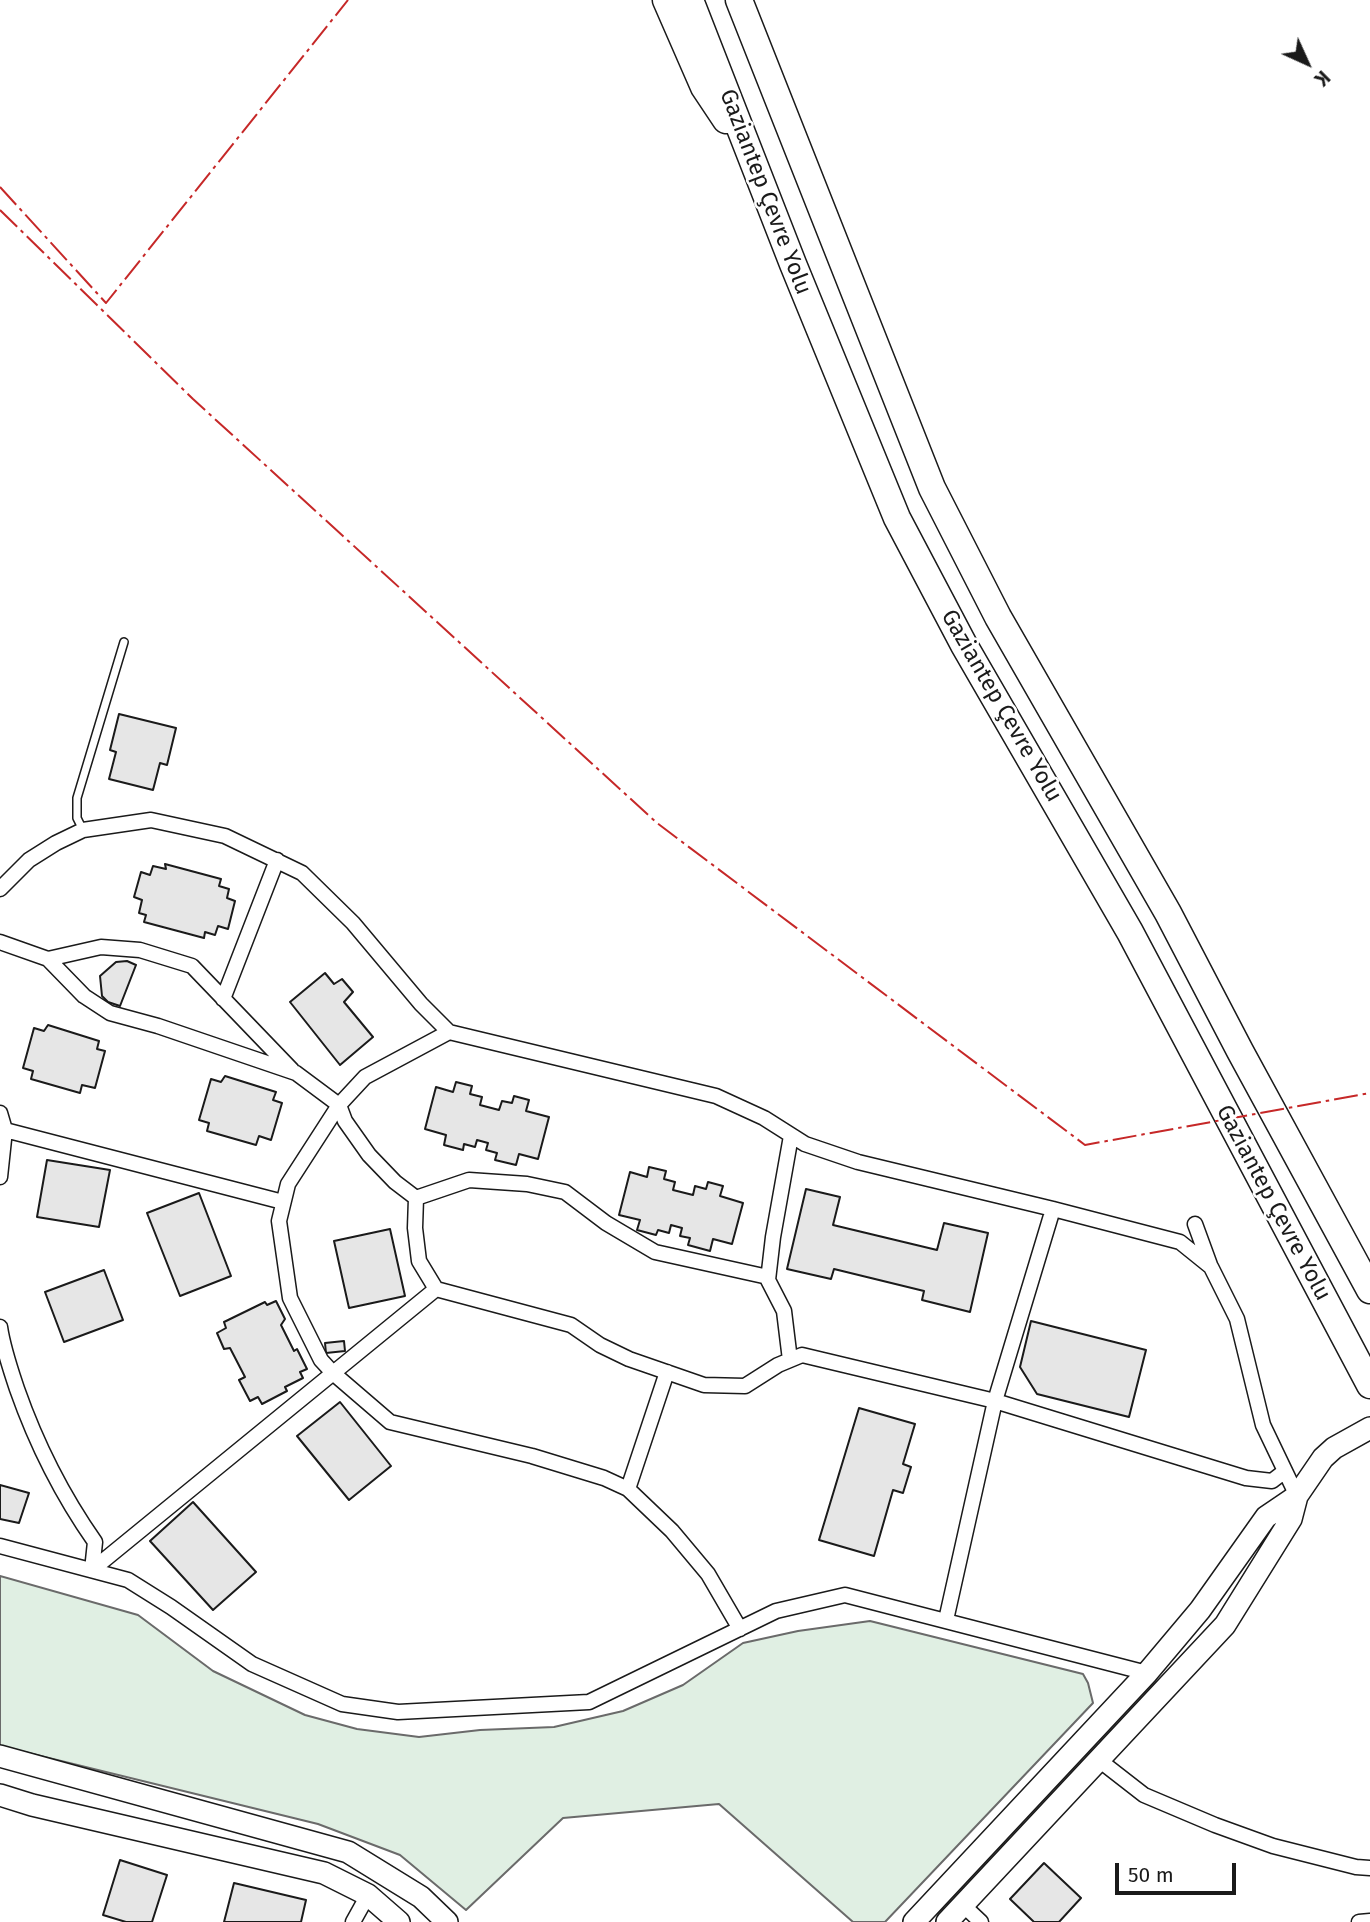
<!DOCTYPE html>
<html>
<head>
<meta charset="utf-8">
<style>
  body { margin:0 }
  #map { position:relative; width:1370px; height:1922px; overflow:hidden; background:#fff; font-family:"Fira Sans",sans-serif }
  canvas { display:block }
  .north { position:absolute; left:1272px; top:28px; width:70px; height:70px; -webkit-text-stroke:5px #fff; paint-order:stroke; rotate:135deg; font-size:19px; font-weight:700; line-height:28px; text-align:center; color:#1a1a1a }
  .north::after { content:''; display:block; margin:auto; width:24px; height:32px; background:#1a1a1a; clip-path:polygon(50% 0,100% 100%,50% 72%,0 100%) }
  .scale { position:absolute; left:1115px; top:1863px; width:121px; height:32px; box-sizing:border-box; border:4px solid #1a1a1a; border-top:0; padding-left:9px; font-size:21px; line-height:24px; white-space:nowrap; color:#1a1a1a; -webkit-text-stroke:5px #fff; paint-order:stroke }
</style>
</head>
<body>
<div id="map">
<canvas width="1370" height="1922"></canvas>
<div class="north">K</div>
<div class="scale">50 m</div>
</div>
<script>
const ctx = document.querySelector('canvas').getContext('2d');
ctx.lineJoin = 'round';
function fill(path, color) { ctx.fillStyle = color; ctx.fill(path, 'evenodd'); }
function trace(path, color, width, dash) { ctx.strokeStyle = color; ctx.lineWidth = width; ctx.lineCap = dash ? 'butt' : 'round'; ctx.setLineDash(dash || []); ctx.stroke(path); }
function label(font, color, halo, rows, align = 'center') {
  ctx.font = font + ' "Fira Sans",sans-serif'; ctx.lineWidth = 5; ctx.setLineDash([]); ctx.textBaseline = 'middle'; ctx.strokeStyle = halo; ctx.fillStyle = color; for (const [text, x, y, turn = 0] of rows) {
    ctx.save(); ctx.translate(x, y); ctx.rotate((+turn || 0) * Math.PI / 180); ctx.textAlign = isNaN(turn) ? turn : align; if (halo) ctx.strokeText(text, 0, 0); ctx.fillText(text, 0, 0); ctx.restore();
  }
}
const green = new Path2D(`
  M 0,1576 L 138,1615 L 213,1671 L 305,1715 L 357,1729 L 419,1737 L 480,1730 L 554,1727 L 623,1711 L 683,1685 L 743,1643 L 798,1631 L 870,1621 L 1083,1674 L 1088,1683 L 1093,1703 L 885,1922 L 853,1922 L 719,1804 L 563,1818 L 466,1910 L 400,1855 L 318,1824 L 0,1746 Z`);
fill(green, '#e0efe3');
trace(green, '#6a6a6a', 2);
const building = new Path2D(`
  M 119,714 L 176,728 L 167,765 L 160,763 L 153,790 L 109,779 L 116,752 L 110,750 Z
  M 165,864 L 221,879 L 219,886 L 229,889 L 227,898 L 235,901 L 228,929 L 218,926 L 215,935 L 205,932 L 204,938 L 144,922 L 146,915 L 139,913 L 142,900 L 134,897 L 141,872 L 150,875 L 153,866 L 166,869 Z
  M 127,961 L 136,965 L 120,1006 L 108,1002 L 102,996 L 100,976 L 116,962 Z
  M 325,973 L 334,984 L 342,979 L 353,992 L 344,1002 L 373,1037 L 340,1065 L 290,1002 Z
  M 48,1025 L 99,1041 L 97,1049 L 105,1051 L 95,1088 L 82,1085 L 80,1093 L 31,1079 L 33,1071 L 23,1068 L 34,1028 L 44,1031 Z
  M 225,1076 L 276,1092 L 273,1100 L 282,1103 L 271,1140 L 259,1136 L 256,1145 L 207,1131 L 209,1123 L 199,1120 L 211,1079 L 221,1082 Z
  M 456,1082 L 472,1086 L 470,1094 L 482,1097 L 480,1105 L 499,1110 L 502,1101 L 512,1103 L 514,1096 L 529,1100 L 526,1111 L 549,1117 L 538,1159 L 519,1154 L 516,1165 L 495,1160 L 497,1153 L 486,1150 L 488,1143 L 477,1140 L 475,1147 L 464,1144 L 463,1150 L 444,1145 L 446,1135 L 425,1129 L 436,1087 L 453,1092 Z
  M 47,1160 L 110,1170 L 99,1227 L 37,1217 Z
  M 649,1167 L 666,1171 L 664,1179 L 675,1182 L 673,1190 L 693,1195 L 695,1186 L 706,1189 L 708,1182 L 723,1186 L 720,1196 L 743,1203 L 732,1244 L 713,1239 L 710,1251 L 688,1245 L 690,1238 L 680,1236 L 682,1228 L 671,1225 L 669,1233 L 658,1230 L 656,1235 L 637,1230 L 640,1220 L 619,1215 L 630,1172 L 647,1177 Z
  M 806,1189 L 840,1197 L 833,1225 L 937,1250 L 944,1223 L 988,1233 L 970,1312 L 922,1300 L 924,1291 L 834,1269 L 831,1279 L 787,1269 Z
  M 199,1193 L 231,1276 L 180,1296 L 147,1213 Z
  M 390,1229 L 405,1296 L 349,1308 L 334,1241 Z
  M 104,1270 L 123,1320 L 64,1342 L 45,1292 Z
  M 276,1301 L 285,1319 L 281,1325 L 294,1351 L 297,1349 L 307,1369 L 300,1372 L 303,1378 L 285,1387 L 287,1391 L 262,1404 L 258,1397 L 250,1401 L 239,1380 L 245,1377 L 230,1348 L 224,1349 L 217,1333 L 226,1328 L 224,1322 L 265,1302 L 267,1305 Z
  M 1031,1321 L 1146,1350 L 1129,1417 L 1037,1394 L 1020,1367 Z
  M 344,1341 L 345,1351 L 326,1353 L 325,1343 Z
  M 340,1402 L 391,1466 L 349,1500 L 297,1436 Z
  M 859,1408 L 915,1424 L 903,1464 L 911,1467 L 903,1493 L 893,1490 L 874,1556 L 819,1540 Z
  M 0,1485 L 29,1493 L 19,1523 L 0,1519 Z
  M 193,1502 L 256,1572 L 213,1610 L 150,1541 Z
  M 120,1860 L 167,1875 L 152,1922 L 126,1922 L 103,1915 Z
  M 1044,1863 L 1081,1898 L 1059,1922 L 1034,1922 L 1010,1899 Z
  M 234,1883 L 306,1900 L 301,1922 L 224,1922 Z`);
fill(building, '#e6e6e6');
trace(building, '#1a1a1a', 2);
const lane = new Path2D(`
  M 83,830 L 77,818 L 77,798 L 124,642`);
const street = new Path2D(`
  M 0,889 L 29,860 L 56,843 L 83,830 L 151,820 L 225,836 L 302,873 L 353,923 L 421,1004 L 449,1032 L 716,1096 L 764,1118 L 805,1144 L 858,1162 L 1053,1209 L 1180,1242 L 1211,1267 L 1237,1319 L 1263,1425 L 1297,1496
  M 0,942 L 48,959 L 84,996 L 110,1013 L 158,1026 L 296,1073 L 339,1105 L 345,1121 L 369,1155 L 395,1182 L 416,1198 L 469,1180 L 527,1184 L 565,1192 L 606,1223 L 655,1252 L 768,1277
  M 48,959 L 101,947 L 140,950 L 192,966 L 292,1070
  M 223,999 L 277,860
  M 449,1032 L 365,1077 L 339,1105 L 288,1184 L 279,1221 L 290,1298 L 321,1360 L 333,1373 L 390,1422 L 532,1456 L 604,1478 L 628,1489 L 672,1531 L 708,1574 L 740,1629
  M 0,1113 L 5,1130 L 0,1177
  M 5,1130 L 283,1202
  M 416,1198 L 415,1228 L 419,1261 L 436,1289
  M 1195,1224 L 1210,1265
  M 0,1327 C 3,1348 10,1368 17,1389 C 36,1443 62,1495 95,1542 L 92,1570
  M 790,1360 L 784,1311 L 768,1280 L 773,1237 L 791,1136
  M 628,1489 L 667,1372
  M 0,1546 L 128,1580 L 171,1607 L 252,1664 L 342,1704 L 398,1712 L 589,1702 L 776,1611 L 845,1595 L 1147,1673
  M 92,1570 L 436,1289 L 571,1325 L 600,1345 L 629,1359 L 704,1385 L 745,1386 L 778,1365 L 802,1355 L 995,1401 L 1246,1478 L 1272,1481 L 1285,1471
  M 946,1620 L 995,1401 L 1053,1209
  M 1099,1760 L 1144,1795 L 1215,1825 L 1273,1846 L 1356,1867 L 1370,1868
  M 963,1905 L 981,1922
  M 353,1922 L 368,1895
  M 1359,1922 L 1370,1921`);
const secondary = new Path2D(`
  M 0,1756 L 348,1852 L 421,1897 L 447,1922
  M 0,1795 L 32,1805 L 324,1873 L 368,1895 L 399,1922
  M 914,1922 L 1147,1673 L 1200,1610 L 1266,1517 L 1297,1496
  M 947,1922 L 1225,1625 L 1291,1519 L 1297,1496 L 1323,1458 L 1334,1448 L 1370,1428`);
const highway = new Path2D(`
  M 666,0 L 704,87 L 726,120
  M 690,0 L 793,264 L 897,518 L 964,645 L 1130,932 L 1370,1385
  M 739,0 L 932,488 L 998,617 L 1168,913 L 1240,1051 L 1370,1290`);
trace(lane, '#1a1a1a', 10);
trace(street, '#1a1a1a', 17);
trace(secondary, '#1a1a1a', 24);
trace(highway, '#1a1a1a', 29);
trace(lane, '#fff', 7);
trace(street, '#fff', 14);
trace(secondary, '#fff', 21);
trace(highway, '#fff', 26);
trace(new Path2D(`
  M 0,187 L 106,303 L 348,0
  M 0,210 L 193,399 L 657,823 L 1085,1145 L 1370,1093`), '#c62828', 2, [24, 5, 3.5, 5]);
label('23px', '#1a1a1a', '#fff', [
  ["Gaziantep Çevre Yolu",765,192,69],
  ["Gaziantep Çevre Yolu",1001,706,60],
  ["Gaziantep Çevre Yolu",1273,1203,62]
]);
</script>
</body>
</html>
